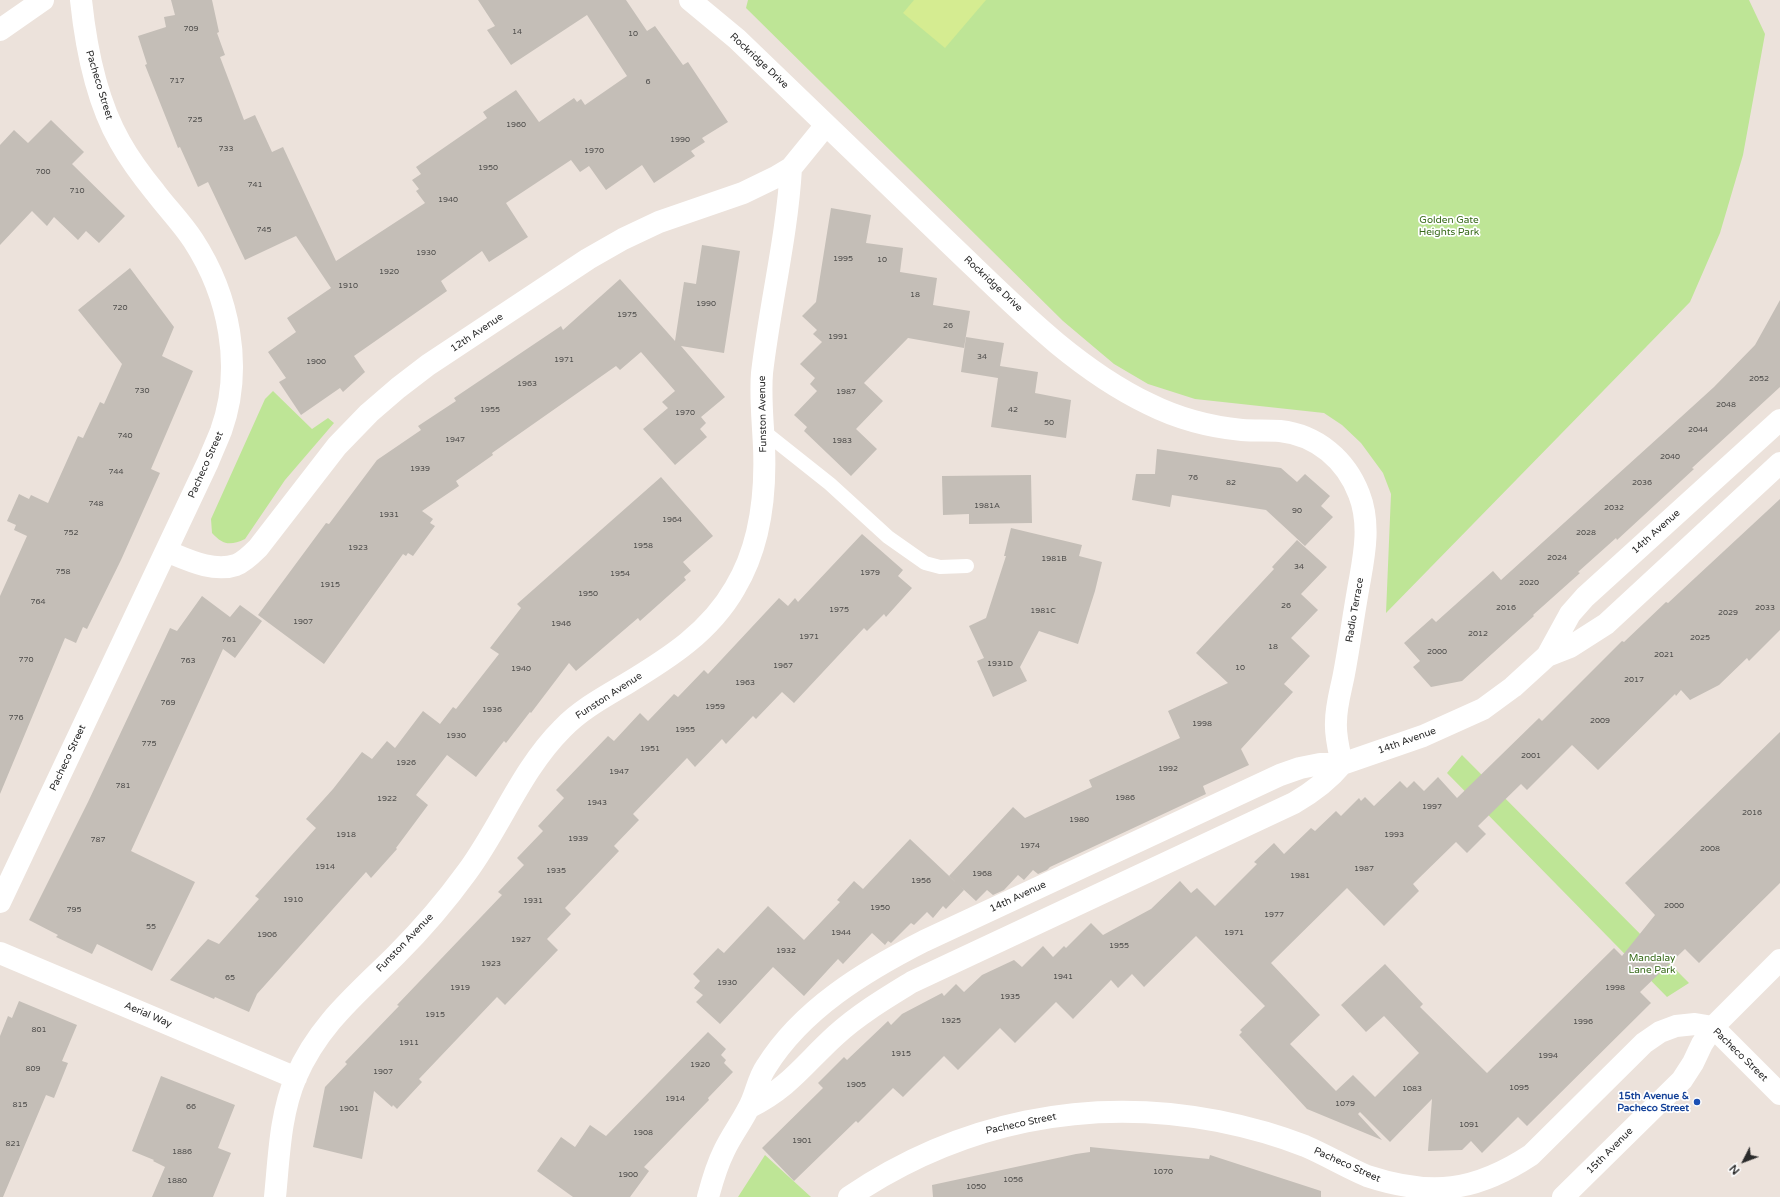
<!DOCTYPE html>
<html>
<head>
<meta charset="utf-8">
<style>
  body { margin:0 }
  #map { position:relative; width:1780px; height:1197px; overflow:hidden; background:#ece2db; font-family:"Varela Round",sans-serif }
  canvas { display:block }
  .north { position:absolute; left:1724px; top:1141px; width:40px; height:40px; -webkit-text-stroke:3px #fff; paint-order:stroke; rotate:228deg; font-size:11px; font-weight:700; line-height:16px; text-align:center; color:#2a2a2a }
  .north::after { content:''; display:block; margin:auto; width:14px; height:18px; background:#2a2a2a; clip-path:polygon(50% 0,100% 100%,50% 72%,0 100%) }
</style>
</head>
<body>
<div id="map">
<canvas width="1780" height="1197"></canvas>
<div class="north">N</div>
</div>
<script>
const ctx = document.querySelector('canvas').getContext('2d');
ctx.lineJoin = 'round';
function fill(path, color) { ctx.fillStyle = color; ctx.fill(path, 'evenodd'); }
function trace(path, color, width, dash) { ctx.strokeStyle = color; ctx.lineWidth = width; ctx.lineCap = dash ? 'butt' : 'round'; ctx.setLineDash(dash || []); ctx.stroke(path); }
function label(font, color, halo, rows, align = 'center') {
  ctx.font = font + ' "Varela Round",sans-serif'; ctx.lineWidth = 3.5; ctx.setLineDash([]); ctx.textBaseline = 'middle'; ctx.strokeStyle = halo; ctx.fillStyle = color; for (const [text, x, y, turn = 0] of rows) {
    ctx.save(); ctx.translate(x, y); ctx.rotate((+turn || 0) * Math.PI / 180); ctx.textAlign = isNaN(turn) ? turn : align; if (halo) ctx.strokeText(text, 0, 0); ctx.fillText(text, 0, 0); ctx.restore();
  }
}
fill(new Path2D(`
  M 748,0 L 1749,0 L 1765,34 L 1743,155 L 1720,233 L 1690,302 L 1386,613 L 1391,494 L 1383,473 L 1361,443 L 1342,425 L 1324,413 L 1195,399 L 1148,384 L 1114,364 L 1063,321 L 746,8 Z
  M 273,391 L 312,429 L 328,418 L 334,423 L 285,480 L 245,539 C 230,546 223,545 212,533 L 211,519 L 265,399 Z
  M 1462,755 L 1689,983 L 1667,997 L 1447,773 Z
  M 765,1155 L 811,1197 L 738,1197 Z`), '#bee596');
fill(new Path2D(`
  M 914,0 L 986,0 L 945,48 L 903,13 Z`), '#d5ec91');
fill(new Path2D(`
  M 171,0 L 212,0 L 219,32 L 217,33 L 225,55 L 220,57 L 244,120 L 255,115 L 272,152 L 283,147 L 336,261 L 425,203 L 416,191 L 419,189 L 412,180 L 421,174 L 416,167 L 487,118 L 483,112 L 516,90 L 539,122 L 574,98 L 577,102 L 581,99 L 585,105 L 627,76 L 587,15 L 511,65 L 487,30 L 495,26 L 478,0 L 626,0 L 647,31 L 655,26 L 683,65 L 688,62 L 728,122 L 702,138 L 705,142 L 691,151 L 695,156 L 654,183 L 642,165 L 606,190 L 589,166 L 580,172 L 571,160 L 506,203 L 528,237 L 489,262 L 482,251 L 441,281 L 447,291 L 354,356 L 365,372 L 343,392 L 340,388 L 301,415 L 279,382 L 286,378 L 268,352 L 296,332 L 287,318 L 331,288 L 296,236 L 245,260 L 208,182 L 198,187 L 180,147 L 178,148 L 145,65 L 147,64 L 138,36 L 166,27 L 164,17 L 175,15 Z
  M 51,120 L 84,152 L 72,164 L 125,216 L 99,243 L 86,231 L 78,240 L 54,217 L 47,226 L 32,211 L 0,245 L 0,145 L 14,130 L 28,143 Z
  M 831,208 L 871,215 L 866,243 L 903,248 L 900,272 L 937,278 L 933,305 L 970,311 L 964,348 L 908,338 L 864,383 L 883,401 L 856,429 L 877,449 L 851,476 L 804,431 L 807,427 L 794,415 L 817,391 L 810,384 L 815,378 L 800,364 L 822,342 L 813,334 L 817,330 L 802,316 L 816,302 Z
  M 702,245 L 740,251 L 724,353 L 681,346 L 725,397 L 701,417 L 706,423 L 700,429 L 707,437 L 675,465 L 643,429 L 668,408 L 662,402 L 675,391 L 641,352 L 620,370 L 616,366 L 492,453 L 493,455 L 456,481 L 459,486 L 422,511 L 433,519 L 430,523 L 435,526 L 413,556 L 408,553 L 406,556 L 403,554 L 324,664 L 258,615 L 326,523 L 329,524 L 377,460 L 421,430 L 418,426 L 456,401 L 454,398 L 561,326 L 563,330 L 620,279 L 675,341 L 684,282 L 696,284 Z
  M 130,268 L 174,327 L 162,356 L 193,371 L 151,469 L 160,473 L 121,560 L 87,629 L 83,627 L 76,643 L 65,638 L 0,794 L 0,596 L 27,536 L 14,530 L 16,525 L 7,521 L 19,494 L 29,499 L 31,495 L 48,503 L 78,436 L 83,438 L 100,402 L 104,404 L 122,364 L 78,310 Z
  M 1780,300 L 1780,387 L 1692,468 L 1694,469 L 1617,540 L 1616,538 L 1578,572 L 1580,573 L 1533,615 L 1534,616 L 1462,681 L 1431,687 L 1413,667 L 1420,661 L 1404,643 L 1432,618 L 1436,622 L 1493,571 L 1501,580 L 1670,427 L 1714,387 L 1755,345 Z
  M 966,337 L 1004,343 L 1000,366 L 1038,372 L 1035,393 L 1071,400 L 1066,438 L 991,427 L 998,378 L 961,372 Z
  M 1157,449 L 1281,468 L 1297,482 L 1305,474 L 1330,496 L 1321,506 L 1333,517 L 1305,546 L 1266,510 L 1172,495 L 1170,507 L 1132,500 L 1136,474 L 1155,474 Z
  M 1031,475 L 1032,523 L 969,524 L 969,514 L 943,515 L 942,476 Z
  M 661,477 L 713,536 L 683,562 L 691,571 L 684,577 L 686,580 L 640,621 L 638,618 L 576,671 L 569,663 L 531,713 L 530,712 L 506,743 L 504,741 L 476,777 L 447,755 L 416,795 L 428,805 L 396,848 L 397,849 L 371,878 L 366,872 L 257,994 L 249,1012 L 215,997 L 214,999 L 170,980 L 208,939 L 219,944 L 259,899 L 255,896 L 257,894 L 316,828 L 306,819 L 333,789 L 362,752 L 372,759 L 387,741 L 395,748 L 423,711 L 440,724 L 453,707 L 456,709 L 499,654 L 490,648 L 521,608 L 517,604 Z
  M 1780,499 L 1780,630 L 1749,661 L 1747,658 L 1719,685 L 1690,700 L 1681,690 L 1676,696 L 1675,694 L 1598,770 L 1572,745 L 1527,790 L 1521,784 L 1478,826 L 1486,834 L 1467,853 L 1456,842 L 1413,884 L 1419,891 L 1384,926 L 1347,888 L 1271,963 L 1320,1015 L 1290,1044 L 1336,1091 L 1353,1075 L 1375,1097 L 1419,1053 L 1384,1016 L 1366,1032 L 1341,1005 L 1385,964 L 1423,1004 L 1420,1007 L 1487,1073 L 1614,948 L 1622,956 L 1655,915 L 1625,883 L 1780,732 L 1780,883 L 1699,963 L 1685,949 L 1640,992 L 1651,1003 L 1527,1126 L 1518,1117 L 1482,1153 L 1471,1141 L 1462,1150 L 1428,1151 L 1432,1099 L 1390,1142 L 1360,1112 L 1358,1114 L 1382,1140 L 1307,1109 L 1239,1035 L 1242,1032 L 1240,1030 L 1265,1006 L 1196,936 L 1144,987 L 1132,974 L 1118,988 L 1111,980 L 1073,1019 L 1056,1002 L 1015,1043 L 1000,1028 L 958,1070 L 944,1056 L 903,1097 L 893,1088 L 858,1123 L 856,1121 L 794,1181 L 762,1148 L 823,1088 L 818,1083 L 844,1057 L 847,1060 L 888,1021 L 891,1025 L 902,1014 L 942,993 L 944,996 L 956,984 L 964,992 L 982,975 L 1014,960 L 1022,967 L 1043,946 L 1053,957 L 1064,946 L 1066,948 L 1091,923 L 1103,935 L 1151,909 L 1180,881 L 1191,893 L 1197,888 L 1215,906 L 1257,864 L 1254,862 L 1274,843 L 1284,854 L 1311,828 L 1315,831 L 1336,811 L 1341,816 L 1359,798 L 1361,801 L 1365,797 L 1374,806 L 1400,781 L 1407,788 L 1414,781 L 1424,791 L 1438,777 L 1457,798 L 1539,718 L 1542,721 L 1622,641 L 1624,642 L 1666,602 L 1668,603 Z
  M 1011,528 L 1082,545 L 1079,556 L 1102,562 L 1095,591 L 1078,644 L 1039,631 L 1020,667 L 1027,681 L 993,697 L 977,661 L 984,658 L 969,626 L 986,618 L 1006,556 L 1004,556 Z
  M 862,534 L 903,570 L 898,576 L 912,588 L 886,617 L 884,614 L 867,631 L 864,628 L 794,703 L 782,692 L 756,719 L 753,716 L 726,744 L 722,739 L 695,767 L 687,758 L 633,814 L 639,820 L 614,846 L 619,851 L 565,908 L 571,914 L 547,939 L 558,950 L 505,1005 L 497,997 L 419,1079 L 422,1082 L 397,1109 L 393,1105 L 392,1107 L 374,1091 L 362,1159 L 313,1147 L 325,1087 L 347,1064 L 345,1062 L 399,1006 L 397,1005 L 502,895 L 498,892 L 524,865 L 517,858 L 543,831 L 538,826 L 564,798 L 556,790 L 608,736 L 614,741 L 640,713 L 648,721 L 674,694 L 678,697 L 704,670 L 708,674 L 779,598 L 788,606 L 795,598 L 798,602 Z
  M 1297,540 L 1327,567 L 1301,594 L 1318,610 L 1291,638 L 1310,656 L 1284,684 L 1293,692 L 1241,749 L 1249,765 L 1203,786 L 1206,794 L 1050,867 L 1047,870 L 1038,874 L 1033,870 L 1024,880 L 1018,875 L 1004,890 L 993,895 L 987,890 L 976,901 L 949,876 L 1013,807 L 1025,818 L 1092,787 L 1089,780 L 1180,738 L 1168,711 L 1228,683 L 1196,653 L 1274,569 L 1272,567 Z
  M 202,596 L 230,617 L 240,605 L 262,621 L 235,658 L 223,649 L 131,851 L 195,882 L 152,971 L 97,944 L 92,954 L 56,937 L 58,935 L 29,920 L 88,802 L 170,628 L 177,631 Z
  M 910,839 L 964,890 L 946,909 L 943,906 L 933,918 L 927,912 L 914,925 L 911,923 L 891,943 L 888,941 L 885,945 L 872,933 L 843,964 L 838,959 L 804,996 L 773,967 L 720,1024 L 696,1002 L 703,995 L 694,988 L 700,981 L 693,974 L 718,948 L 724,953 L 768,906 L 804,940 L 840,902 L 837,900 L 854,881 L 863,889 Z
  M 19,1001 L 77,1025 L 62,1061 L 68,1063 L 54,1098 L 46,1095 L 3,1197 L 0,1197 L 0,1036 L 8,1016 L 12,1018 Z
  M 708,1032 L 726,1049 L 721,1055 L 726,1060 L 724,1063 L 733,1072 L 708,1098 L 709,1100 L 644,1167 L 649,1171 L 630,1197 L 573,1197 L 537,1171 L 561,1137 L 575,1147 L 590,1125 L 606,1136 Z
  M 161,1076 L 235,1105 L 218,1148 L 231,1153 L 213,1197 L 152,1197 L 165,1167 L 153,1161 L 154,1160 L 132,1151 Z
  M 1090,1147 L 1209,1159 L 1210,1155 L 1321,1191 L 1321,1197 L 933,1197 L 932,1185 L 1076,1154 L 1090,1152 Z`), '#c4beb7');
trace(new Path2D(`
  M 762,430 L 830,484 L 888,537 L 925,563 L 940,567 L 967,566`), '#fff', 14);
trace(new Path2D(`
  M 690,0 L 737,39 C 808,107 879,176 950,244 C 1011,302 1072,367 1149,404 C 1177,418 1211,427 1242,430 C 1255,431 1267,430 1280,431 C 1317,435 1346,460 1359,494 C 1370,522 1365,551 1360,579 C 1354,611 1350,642 1344,674 C 1341,690 1336,705 1336,722 C 1335,736 1339,750 1342,764
  M 0,30 L 43,0
  M 166,551 C 186,559 213,573 236,565 C 244,562 252,554 258,548 L 337,446 L 369,413 L 398,388 L 428,365 L 588,259 L 623,239 L 659,222 L 743,193 L 776,177 L 791,168 L 826,125
  M 1547,656 L 1570,614 L 1585,597 L 1780,420
  M 0,902 L 208,462 C 212,452 217,441 221,431 C 244,367 229,295 193,240 C 181,222 167,208 155,192 C 142,176 130,160 120,142 C 96,100 86,48 81,0
  M 0,953 L 296,1078
  M 750,1107 C 789,1088 805,1063 836,1035 C 859,1014 886,998 912,982 L 1294,803 C 1313,792 1328,781 1342,764
  M 275,1197 C 279,1157 280,1114 296,1077 C 319,1024 357,994 396,955 C 422,929 446,901 467,872 C 501,826 521,770 562,729 C 580,710 604,697 626,684 C 669,658 710,632 735,588 C 761,545 766,495 764,447 C 763,422 760,398 762,373 C 770,304 787,237 791,168
  M 708,1197 C 712,1182 717,1165 724,1151 C 731,1136 741,1123 748,1109 C 756,1096 757,1080 766,1067 C 802,1009 865,971 924,941 L 1280,775 L 1300,768 L 1320,764 L 1342,764 L 1423,736 L 1483,709 L 1513,687 L 1547,656 L 1570,647 L 1606,624 L 1780,463
  M 849,1197 C 960,1122 1087,1096 1218,1121 C 1248,1127 1277,1135 1305,1146 C 1326,1155 1346,1167 1367,1176 C 1431,1197 1475,1192 1531,1155 L 1644,1043 L 1660,1032 L 1676,1026 L 1695,1024 L 1713,1027 L 1780,1094
  M 1563,1197 L 1682,1080 L 1693,1063 L 1702,1044 L 1713,1027 L 1780,960`), '#fff', 22);
for (const [x, y, r, color] of [
  [1697,1102,4,"#1a4fb4"]
]) { const dot = new Path2D(); dot.arc(x, y, r, 0, 2 * Math.PI); ctx.fillStyle = color; ctx.fill(dot); trace(dot, '#fff', 1.5); }
label('8px', '#504f4d', null, [
  ["709",191,29],
  ["14",517,32],
  ["10",633,34],
  ["717",177,81],
  ["6",648,82],
  ["725",195,120],
  ["1960",516,125],
  ["1990",680,140],
  ["733",226,149],
  ["1970",594,151],
  ["1950",488,168],
  ["700",43,172],
  ["741",255,185],
  ["710",77,191],
  ["1940",448,200],
  ["745",264,230],
  ["1930",426,253],
  ["1995",843,259],
  ["10",882,260],
  ["1920",389,272],
  ["1910",348,286],
  ["18",915,295],
  ["1990",706,304],
  ["720",120,308],
  ["1975",627,315],
  ["26",948,326],
  ["1991",838,337],
  ["34",982,357],
  ["1971",564,360],
  ["1900",316,362],
  ["2052",1759,379],
  ["1963",527,384],
  ["730",142,391],
  ["1987",846,392],
  ["2048",1726,405],
  ["1955",490,410],
  ["42",1013,410],
  ["1970",685,413],
  ["50",1049,423],
  ["2044",1698,430],
  ["740",125,436],
  ["1947",455,440],
  ["1983",842,441],
  ["2040",1670,457],
  ["1939",420,469],
  ["744",116,472],
  ["76",1193,478],
  ["82",1231,483],
  ["2036",1642,483],
  ["748",96,504],
  ["1981A",987,506],
  ["2032",1614,508],
  ["90",1297,511],
  ["1931",389,515],
  ["1964",672,520],
  ["752",71,533],
  ["2028",1586,533],
  ["1958",643,546],
  ["1923",358,548],
  ["2024",1557,558],
  ["1981B",1054,559],
  ["34",1299,567],
  ["758",63,572],
  ["1979",870,573],
  ["1954",620,574],
  ["2020",1529,583],
  ["1915",330,585],
  ["1950",588,594],
  ["764",38,602],
  ["26",1286,606],
  ["2016",1506,608],
  ["2033",1765,608],
  ["1975",839,610],
  ["1981C",1043,611],
  ["2029",1728,613],
  ["1907",303,622],
  ["1946",561,624],
  ["2012",1478,634],
  ["1971",809,637],
  ["2025",1700,638],
  ["761",229,640],
  ["18",1273,647],
  ["2000",1437,652],
  ["2021",1664,655],
  ["770",26,660],
  ["763",188,661],
  ["1931D",1000,664],
  ["1967",783,666],
  ["10",1240,668],
  ["1940",521,669],
  ["2017",1634,680],
  ["1963",745,683],
  ["769",168,703],
  ["1959",715,707],
  ["1936",492,710],
  ["776",16,718],
  ["2009",1600,721],
  ["1998",1202,724],
  ["1955",685,730],
  ["1930",456,736],
  ["775",149,744],
  ["1951",650,749],
  ["2001",1531,756],
  ["1926",406,763],
  ["1992",1168,769],
  ["1947",619,772],
  ["781",123,786],
  ["1986",1125,798],
  ["1922",387,799],
  ["1943",597,803],
  ["1997",1432,807],
  ["2016",1752,813],
  ["1980",1079,820],
  ["1918",346,835],
  ["1993",1394,835],
  ["1939",578,839],
  ["787",98,840],
  ["1974",1030,846],
  ["2008",1710,849],
  ["1914",325,867],
  ["1987",1364,869],
  ["1935",556,871],
  ["1968",982,874],
  ["1981",1300,876],
  ["1956",921,881],
  ["1910",293,900],
  ["1931",533,901],
  ["2000",1674,906],
  ["1950",880,908],
  ["795",74,910],
  ["1977",1274,915],
  ["55",151,927],
  ["1944",841,933],
  ["1971",1234,933],
  ["1906",267,935],
  ["1927",521,940],
  ["1955",1119,946],
  ["1932",786,951],
  ["1923",491,964],
  ["1941",1063,977],
  ["65",230,978],
  ["1930",727,983],
  ["1919",460,988],
  ["1998",1615,988],
  ["1935",1010,997],
  ["1915",435,1015],
  ["1925",951,1021],
  ["1996",1583,1022],
  ["801",39,1030],
  ["1911",409,1043],
  ["1915",901,1054],
  ["1994",1548,1056],
  ["1920",700,1065],
  ["809",33,1069],
  ["1907",383,1072],
  ["1905",856,1085],
  ["1095",1519,1088],
  ["1083",1412,1089],
  ["1914",675,1099],
  ["1079",1345,1104],
  ["815",20,1105],
  ["66",191,1107],
  ["1901",349,1109],
  ["1091",1469,1125],
  ["1908",643,1133],
  ["1901",802,1141],
  ["821",13,1144],
  ["1886",182,1152],
  ["1070",1163,1172],
  ["1900",628,1175],
  ["1056",1013,1180],
  ["1880",177,1181],
  ["1050",976,1187]
]);
label('10px', '#2a2a2a', '#fff', [
  ["Rockridge Drive",759,61,43],
  ["Pacheco Street",99,85,73],
  ["Rockridge Drive",993,284,43],
  ["12th Avenue",477,333,-34],
  ["Funston Avenue",763,414,-91],
  ["Pacheco Street",206,465,-66],
  ["14th Avenue",1656,532,-42],
  ["Radio Terrace",1355,610,-80],
  ["Funston Avenue",609,696,-33],
  ["14th Avenue",1407,741,-20],
  ["Pacheco Street",68,758,-65],
  ["14th Avenue",1018,897,-25],
  ["Funston Avenue",405,943,-46],
  ["Aerial Way",148,1015,23],
  ["Pacheco Street",1740,1055,44],
  ["Pacheco Street",1021,1124,-12],
  ["15th Avenue",1610,1151,-45],
  ["Pacheco Street",1347,1165,24]
]);
label('10px', '#366918', '#fff', [
  ["Golden Gate",1449,220],
  ["Heights Park",1449,232],
  ["Mandalay",1652,958],
  ["Lane Park",1652,970]
]);
label('bold 10px', '#164399', '#fff', [
  ["15th Avenue &",1689,1096],
  ["Pacheco Street",1689,1108]
], 'right');
</script>
</body>
</html>
